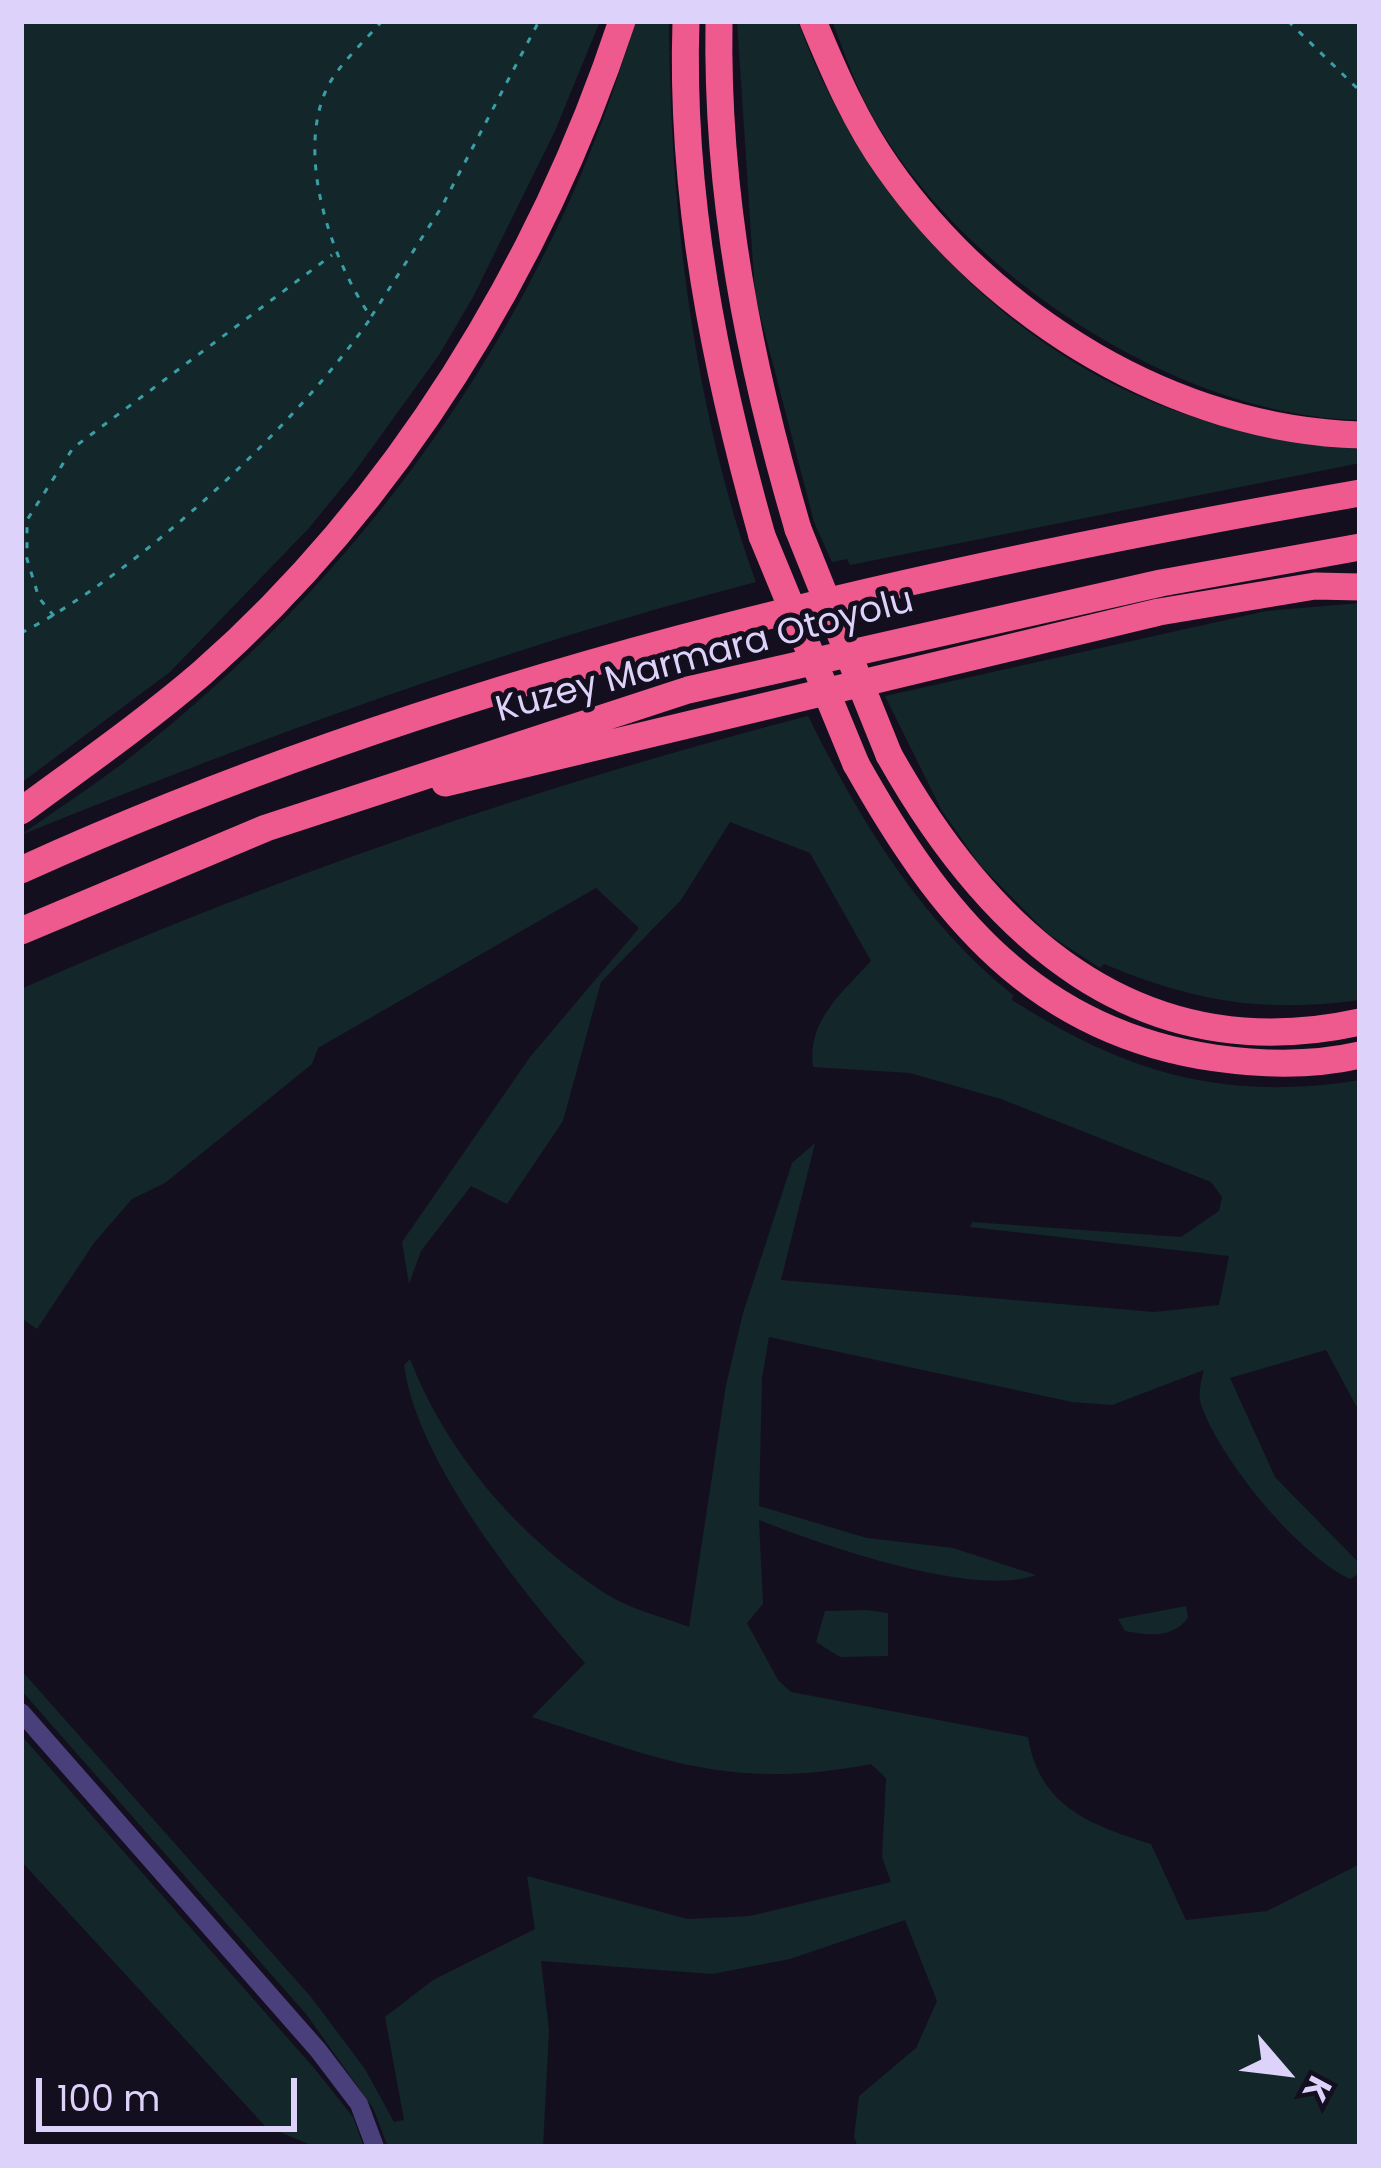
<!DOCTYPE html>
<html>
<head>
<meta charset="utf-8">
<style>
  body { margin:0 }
  #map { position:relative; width:1381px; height:2168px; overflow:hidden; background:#140f1f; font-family:Poppins,sans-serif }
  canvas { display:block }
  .frame { position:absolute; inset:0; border:24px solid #dcd2fa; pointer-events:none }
  .north { position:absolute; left:1225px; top:2012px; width:120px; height:120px; -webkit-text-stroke:9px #140f1f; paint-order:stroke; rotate:118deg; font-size:33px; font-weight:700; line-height:48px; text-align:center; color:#dcd2fa }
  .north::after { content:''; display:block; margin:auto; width:42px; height:54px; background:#dcd2fa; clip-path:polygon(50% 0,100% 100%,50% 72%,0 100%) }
  .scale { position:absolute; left:36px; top:2078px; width:261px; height:54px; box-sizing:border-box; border:6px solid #dcd2fa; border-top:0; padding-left:15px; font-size:36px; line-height:42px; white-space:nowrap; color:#dcd2fa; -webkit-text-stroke:9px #140f1f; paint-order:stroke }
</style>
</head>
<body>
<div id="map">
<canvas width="1381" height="2168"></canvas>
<div class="frame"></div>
<div class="north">K</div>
<div class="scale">100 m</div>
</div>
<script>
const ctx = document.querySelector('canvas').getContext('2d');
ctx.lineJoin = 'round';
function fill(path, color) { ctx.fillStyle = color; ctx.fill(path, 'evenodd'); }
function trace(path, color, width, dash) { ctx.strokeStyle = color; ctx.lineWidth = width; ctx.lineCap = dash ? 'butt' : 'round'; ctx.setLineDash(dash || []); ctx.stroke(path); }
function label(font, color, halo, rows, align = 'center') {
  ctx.font = font + ' Poppins,sans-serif'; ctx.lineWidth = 10; ctx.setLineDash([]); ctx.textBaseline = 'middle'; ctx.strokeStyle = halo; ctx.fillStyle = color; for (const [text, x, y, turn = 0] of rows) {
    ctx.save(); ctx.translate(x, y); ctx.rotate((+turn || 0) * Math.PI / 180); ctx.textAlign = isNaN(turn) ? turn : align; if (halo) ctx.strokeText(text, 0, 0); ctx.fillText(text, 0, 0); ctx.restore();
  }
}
fill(new Path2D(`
  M 21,21 L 600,21 L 555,131 L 473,297 L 439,355 L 353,474 L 309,528 L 170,672 L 21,783 Z
  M 635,21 L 669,21 C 670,211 694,410 756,582 C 502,648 264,737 21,835 C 63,805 107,777 147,744 C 376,561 555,304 635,21 Z
  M 737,21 L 798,21 C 855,183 988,333 1148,400 C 1216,429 1287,442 1360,449 L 1360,463 L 850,565 L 847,559 L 832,562 L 814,522 L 755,295 Z
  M 832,21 L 1360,21 L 1360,420 C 1174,417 945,264 863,98 C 851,73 842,46 832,21 Z
  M 1360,603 L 1360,1000 C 1261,1013 1196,1002 1104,964 L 1100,968 L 1048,934 L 980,865 L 942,811 L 885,696 L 1266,611 Z
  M 808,716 C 858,817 921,922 1013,995 L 1012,1000 C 1126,1073 1224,1102 1360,1080 L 1360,1413 L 1326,1350 L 1230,1378 L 1275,1477 L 1360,1564 L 1360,1573 L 1350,1579 C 1299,1555 1221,1461 1202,1407 C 1197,1395 1201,1382 1204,1370 L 1112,1405 L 1072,1402 L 769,1337 L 762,1378 L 759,1506 L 867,1538 L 953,1548 L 1036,1575 C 973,1598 822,1545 759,1520 L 763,1604 L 747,1623 L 778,1680 L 791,1692 L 1028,1737 C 1039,1806 1090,1825 1151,1844 L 1186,1920 L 1267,1911 L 1360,1864 L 1360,2147 L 858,2147 L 854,2137 L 859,2096 L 916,2048 L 937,2001 L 905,1920 L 790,1959 L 712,1974 L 541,1961 L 549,2030 L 543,2147 L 388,2147 L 373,2108 L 306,2014 L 21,1690 L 21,1670 L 311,1997 L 365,2069 L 394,2122 L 404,2120 L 385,2017 L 433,1980 L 535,1929 L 527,1876 L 688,1919 L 750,1916 L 891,1882 L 882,1857 L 886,1778 L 871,1764 C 732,1791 661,1760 532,1717 L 585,1663 C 521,1590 417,1462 404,1365 L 410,1359 C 446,1453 519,1537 603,1592 C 629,1609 660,1616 689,1627 L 726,1385 L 743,1313 L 792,1163 L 815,1143 L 781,1280 L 1154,1312 L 1219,1305 L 1229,1256 L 970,1227 L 972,1222 L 1181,1237 L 1219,1211 L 1222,1197 L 1211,1182 L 1001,1099 L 910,1073 L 813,1067 C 807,1020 842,993 871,961 L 810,853 L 730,822 L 681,900 L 601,982 L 563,1121 L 507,1204 L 471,1186 L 421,1251 L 409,1284 L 402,1242 L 530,1057 L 639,928 L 596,888 L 318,1048 L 312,1064 L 165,1183 L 132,1199 L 94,1243 L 37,1329 L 21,1318 L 21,989 C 276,876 538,786 808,716 Z
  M 1186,1606 L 1188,1618 C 1172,1639 1148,1635 1125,1631 L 1118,1619 Z
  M 867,1610 L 888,1613 L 888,1656 L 840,1657 L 816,1642 L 825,1611 Z
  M 21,1735 L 314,2068 L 353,2117 L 364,2147 L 316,2147 L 265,2126 L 21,1861 Z`), '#132629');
trace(new Path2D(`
  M 382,21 C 365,41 340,63 328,86 C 294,154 332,261 371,317 L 441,208 L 539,21
  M 1288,21 L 1360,91
  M 54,616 L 39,598 L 27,559 L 27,520 L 73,448 L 332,255
  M 21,633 C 137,574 296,426 370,319`), '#3a9ea6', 3, [6, 9]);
trace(new Path2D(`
  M 21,1712 L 318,2050 L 359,2104 L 375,2147`), '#493f7a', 18);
trace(new Path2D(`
  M 686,21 C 680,196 715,369 762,536
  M 719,21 C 716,195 749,363 798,529
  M 813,21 C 834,72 856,123 888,168 C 993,318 1175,430 1360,435
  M 889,755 C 990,935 1138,1071 1360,1022
  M 856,764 C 940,914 1034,1032 1215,1058 C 1264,1065 1312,1066 1360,1055
  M 445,783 L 1159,612 L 1315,586 L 1360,587
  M 21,811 C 82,766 145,722 202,673 C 397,501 541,266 622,21
  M 21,870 C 445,677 903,573 1360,493
  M 21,931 L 266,828 L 688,690 L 1161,583 L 1360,547`), '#ee5a8d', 27);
trace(new Path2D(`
  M 798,529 L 889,755
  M 762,536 L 856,764`), '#ee5a8d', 27);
label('36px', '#dcd2fa', '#140f1f', [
  ["Kuzey Marmara Otoyolu",705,657,-15]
]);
</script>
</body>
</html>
